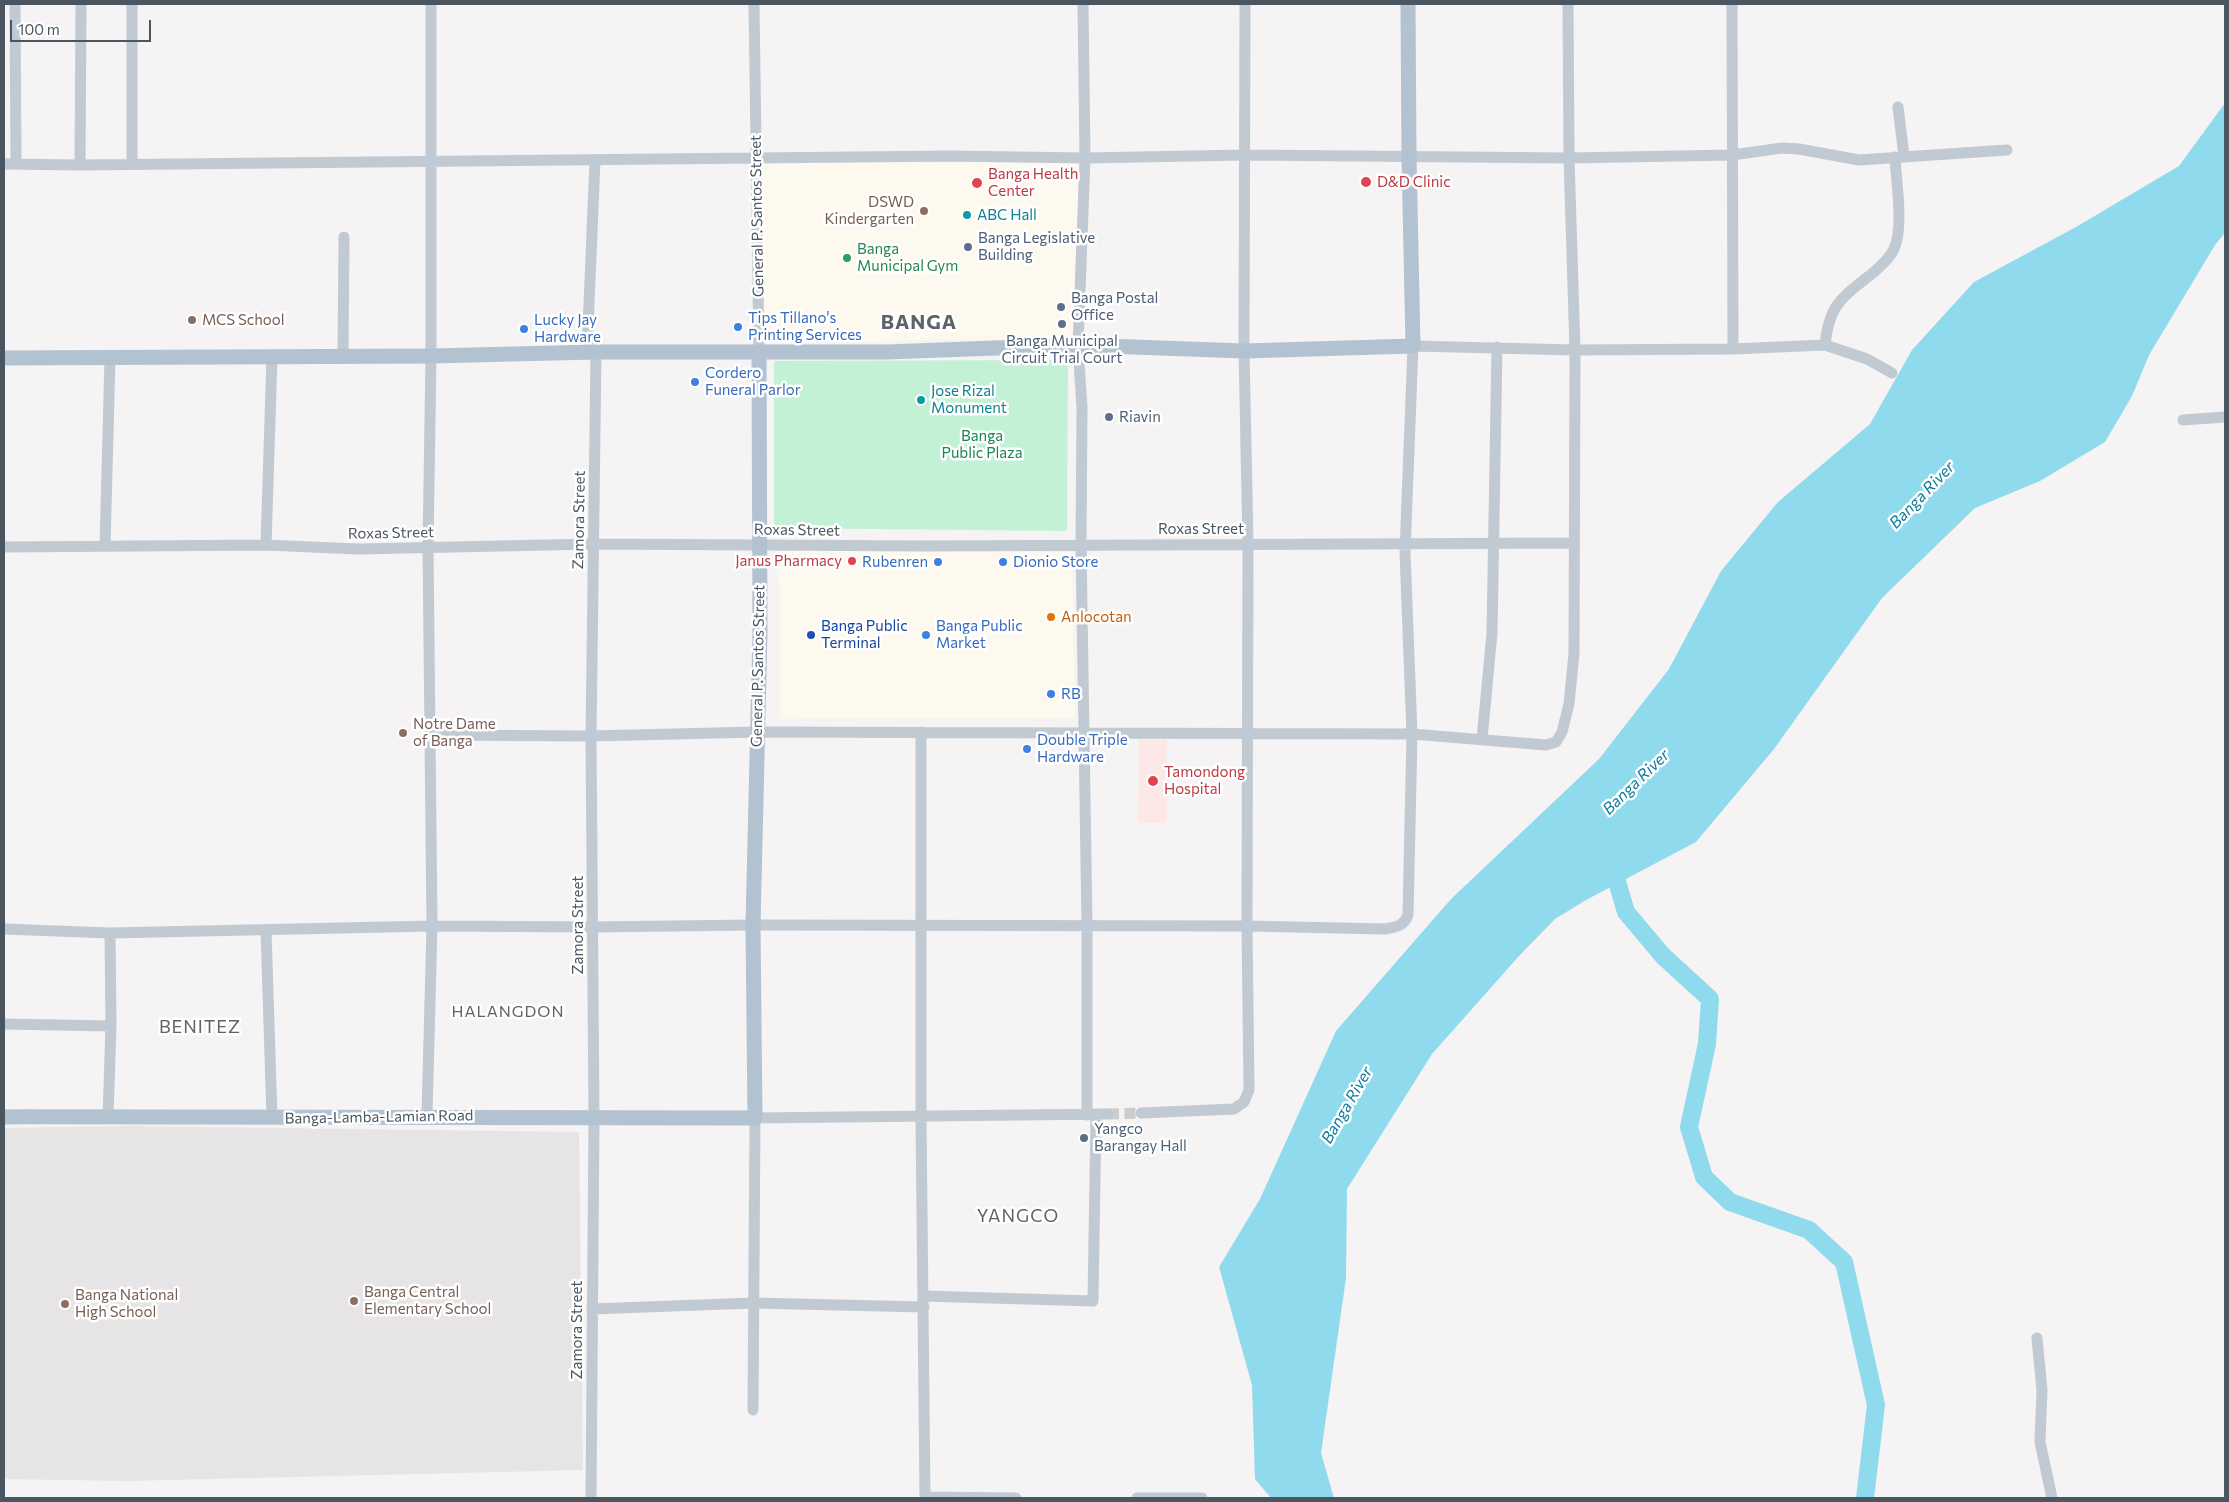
<!DOCTYPE html>
<html>
<head>
<meta charset="utf-8">
<style>
  body { margin:0 }
  #map { position:relative; width:2229px; height:1502px; overflow:hidden; background:#f5f3f3; font-family:Commissioner,sans-serif }
  canvas { display:block }
  .frame { position:absolute; inset:0; border:5px solid #4a5661; pointer-events:none }
  .scale { position:absolute; left:10px; top:20px; width:141px; height:22px; box-sizing:border-box; border:2px solid #4a5661; border-top:0; padding-left:6px; font-size:15px; line-height:18px; white-space:nowrap; color:#4a5661; -webkit-text-stroke:4px #fff; paint-order:stroke }
</style>
</head>
<body>
<div id="map">
<canvas width="2229" height="1502"></canvas>
<div class="frame"></div>
<div class="scale">100 m</div>
</div>
<script>
const ctx = document.querySelector('canvas').getContext('2d');
ctx.lineJoin = 'round';
function fill(path, color) { ctx.fillStyle = color; ctx.fill(path, 'evenodd'); }
function trace(path, color, width, dash) { ctx.strokeStyle = color; ctx.lineWidth = width; ctx.lineCap = dash ? 'butt' : 'round'; ctx.setLineDash(dash || []); ctx.stroke(path); }
function label(font, color, halo, rows, align = 'center') {
  ctx.font = font + ' Commissioner,sans-serif'; ctx.lineWidth = 5; ctx.setLineDash([]); ctx.textBaseline = 'middle'; ctx.strokeStyle = halo; ctx.fillStyle = color; for (const [text, x, y, turn = 0] of rows) {
    ctx.save(); ctx.translate(x, y); ctx.rotate((+turn || 0) * Math.PI / 180); ctx.textAlign = isNaN(turn) ? turn : align; if (halo) ctx.strokeText(text, 0, 0); ctx.fillText(text, 0, 0); ctx.restore();
  }
}
fill(new Path2D(`
  M 1078,162 L 1078,338 L 765,343 L 760,163 Z
  M 779,550 L 1072,552 L 1075,718 L 780,719 Z`), '#fdf9ef');
fill(new Path2D(`
  M 127,1126 L 579,1132 L 583,1470 L 126,1481 L 4,1479 L 4,1128 Z`), '#e6e4e5');
fill(new Path2D(`
  M 1139,738 L 1167,738 L 1167,823 L 1138,823 Z`), '#fce8e6');
fill(new Path2D(`
  M 1068,360 L 1067,531 L 774,528 L 774,361 Z`), '#c3f1d5');
fill(new Path2D(`
  M 2225,103 L 2225,233 L 2215,245 L 2149,355 L 2132,396 L 2105,442 L 2040,481 L 1975,508 L 1882,598 L 1774,749 L 1696,842 L 1586,900 L 1555,919 L 1519,956 L 1432,1054 L 1347,1189 L 1346,1278 L 1321,1453 L 1334,1498 L 1271,1498 L 1255,1479 L 1252,1385 L 1219,1267 L 1260,1199 L 1336,1031 L 1451,899 L 1599,759 L 1669,669 L 1721,571 L 1778,502 L 1870,424 L 1912,350 L 1974,282 L 2076,227 L 2179,166 Z`), '#90daee');
trace(new Path2D(`
  M 1611,861 L 1626,912 L 1663,956 L 1710,999 L 1707,1044 L 1689,1127 L 1704,1177 L 1730,1202 L 1809,1230 L 1844,1262 L 1876,1405 L 1865,1498`), '#90daee', 18);
trace(new Path2D(`
  M 1108,1114 L 1141,1113`), '#caccce', 11, [11, 5.5]);
trace(new Path2D(`
  M 15,4 L 16,164
  M 754,4 L 759,353
  M 1083,4 L 1085,158 L 1078,345 L 1082,408 L 1081,545 L 1087,926 L 1087,1115
  M 1732,4 L 1733,349
  M 1898,107 L 1904,156
  M 4,164 L 80,165 L 950,156 L 1085,158 L 1245,155 L 1569,158 L 1732,155 L 1782,148 L 1799,149 L 1859,160 L 2007,150
  M 132,164 L 132,4
  M 80,165 L 81,4
  M 1825,345 C 1829,303 1843,297 1874,272 C 1881,266 1890,258 1894,249 C 1904,227 1896,181 1895,157
  M 587,352 L 595,161
  M 343,356 L 344,237
  M 2183,420 L 2225,417
  M 266,545 L 272,357
  M 105,546 L 110,358
  M 4,547 L 266,545 L 358,549 L 594,544 L 924,546 L 1574,543
  M 921,732 L 921,1117 L 925,1498
  M 430,735 L 591,736 L 757,732 L 1412,734 L 1546,745 L 1556,742 L 1562,732 L 1569,704 L 1574,653 L 1575,350 L 1569,158 L 1568,4
  M 1482,739 L 1492,633 L 1497,347
  M 4,929 L 110,933 L 432,926 L 593,927 L 753,925 L 1247,926 L 1385,929 C 1396,927 1404,926 1408,915 L 1412,734 L 1405,552 L 1413,346 L 1575,350 L 1733,349 L 1825,345 L 1867,359 L 1892,373
  M 266,930 L 272,1118
  M 4,1024 L 111,1026
  M 1141,1113 L 1234,1109 L 1244,1102 L 1249,1090 L 1247,926 L 1248,543 L 1244,351 L 1245,4
  M 427,1115 L 432,926 L 428,547 L 431,356 L 431,4
  M 108,1117 L 111,1026 L 110,933
  M 924,1296 L 1093,1301 L 1096,1115
  M 592,1309 L 753,1303 L 924,1307
  M 2037,1338 L 2042,1390 L 2040,1442 L 2052,1498
  M 753,1410 L 755,1118 L 1108,1114
  M 925,1497 L 1016,1498
  M 591,1498 L 594,1118 L 591,736 L 596,352
  M 1137,1498 L 1202,1498`), '#c1cad2', 11);
trace(new Path2D(`
  M 4,358 L 431,356 L 596,352 L 887,352 L 1078,345 L 1244,351 L 1413,346 L 1409,157 L 1408,4
  M 4,1117 C 254,1115 504,1117 755,1118 L 753,925 L 760,632 L 759,353`), '#b3c2d1', 15);
for (const [x, y, r, color] of [
  [1366,182,6,"#e0444e"],
  [977,183,6,"#e0444e"],
  [924,211,5,"#8d6e63"],
  [967,215,5,"#0f9aa8"],
  [968,247,5,"#5c6f8a"],
  [847,258,5,"#2e9e5b"],
  [1061,307,5,"#5c6f8a"],
  [192,320,5,"#8d6e63"],
  [1062,324,5,"#5c6f8a"],
  [738,327,5,"#3f7fe0"],
  [524,329,5,"#3f7fe0"],
  [695,382,5,"#3f7fe0"],
  [921,400,5,"#0f9aa8"],
  [1109,417,5,"#5c6f8a"],
  [852,561,5,"#e0444e"],
  [938,562,5,"#3f7fe0"],
  [1003,562,5,"#3f7fe0"],
  [1051,617,5,"#e8710a"],
  [811,635,5,"#1a4fb4"],
  [926,635,5,"#3f7fe0"],
  [1051,694,5,"#3f7fe0"],
  [403,733,5,"#8d6e63"],
  [1027,749,5,"#3f7fe0"],
  [1153,781,6,"#e0444e"],
  [1084,1138,5,"#5c6f8a"],
  [354,1301,5,"#8d6e63"],
  [65,1304,5,"#8d6e63"]
]) { const dot = new Path2D(); dot.arc(x, y, r, 0, 2 * Math.PI); ctx.fillStyle = color; ctx.fill(dot); trace(dot, '#fff', 2); }
label('15px', '#be3a42', '#fff', [
  ["Banga Health",988,174],
  ["Center",988,191],
  ["D&D Clinic",1377,182],
  ["Janus Pharmacy",842,561,"right"],
  ["Tamondong",1164,772],
  ["Hospital",1164,789]
], 'left');
label('15px', '#785e54', '#fff', [
  ["DSWD",914,202,"right"],
  ["Kindergarten",914,219,"right"],
  ["MCS School",202,320],
  ["Notre Dame",413,724],
  ["of Banga",413,741],
  ["Banga Central",364,1292],
  ["Elementary School",364,1309],
  ["Banga National",75,1295],
  ["High School",75,1312]
], 'left');
label('15px', '#0d838f', '#fff', [
  ["ABC Hall",977,215],
  ["Jose Rizal",931,391],
  ["Monument",931,408]
], 'left');
label('15px', '#4a5661', '#fff', [
  ["General P. Santos Street",757,216,-91],
  ["Zamora Street",579,520,-89],
  ["Roxas Street",1201,529],
  ["Roxas Street",797,530,1],
  ["Roxas Street",391,533,-1],
  ["General P. Santos Street",758,666,-89],
  ["Zamora Street",578,925,-90],
  ["Banga-Lamba-Lamian Road",379,1117,-1],
  ["Zamora Street",577,1330,-90]
]);
label('15px', '#4e5e75', '#fff', [
  ["Banga Legislative",978,238],
  ["Building",978,255],
  ["Banga Postal",1071,298],
  ["Office",1071,315],
  ["Banga Municipal",1062,341,"center"],
  ["Circuit Trial Court",1062,358,"center"],
  ["Riavin",1119,417],
  ["Yangco",1094,1129],
  ["Barangay Hall",1094,1146]
], 'left');
label('15px', '#27864d', '#fff', [
  ["Banga",857,249],
  ["Municipal Gym",857,266]
], 'left');
label('15px', '#366cbe', '#fff', [
  ["Tips Tillano's",748,318],
  ["Printing Services",748,335],
  ["Lucky Jay",534,320],
  ["Hardware",534,337],
  ["Cordero",705,373],
  ["Funeral Parlor",705,390],
  ["Rubenren",928,562,"right"],
  ["Dionio Store",1013,562],
  ["Banga Public",936,626],
  ["Market",936,643],
  ["RB",1061,694],
  ["Double Triple",1037,740],
  ["Hardware",1037,757]
], 'left');
label('15px', '#17864f', '#fff', [
  ["Banga",982,436],
  ["Public Plaza",982,453]
]);
label('15px', '#c56008', '#fff', [
  ["Anlocotan",1061,617]
], 'left');
label('15px', '#164399', '#fff', [
  ["Banga Public",821,626],
  ["Terminal",821,643]
], 'left');
label('italic 16px', '#0c7c9b', '#fff', [
  ["Banga River",1922,495,-46],
  ["Banga River",1636,782,-44],
  ["Banga River",1347,1105,-60]
]);
ctx.letterSpacing = '1px';
label('16px', '#5f6368', '#fff', [
  ["HALANGDON",508,1012]
]);
ctx.letterSpacing = '0px';
ctx.letterSpacing = '1px';
label('18px', '#5f6368', '#fff', [
  ["BENITEZ",200,1027],
  ["YANGCO",1018,1216]
]);
ctx.letterSpacing = '0px';
ctx.letterSpacing = '1px';
label('bold 20px', '#5f6368', '#fff', [
  ["BANGA",919,322]
]);
ctx.letterSpacing = '0px';
</script>
</body>
</html>
